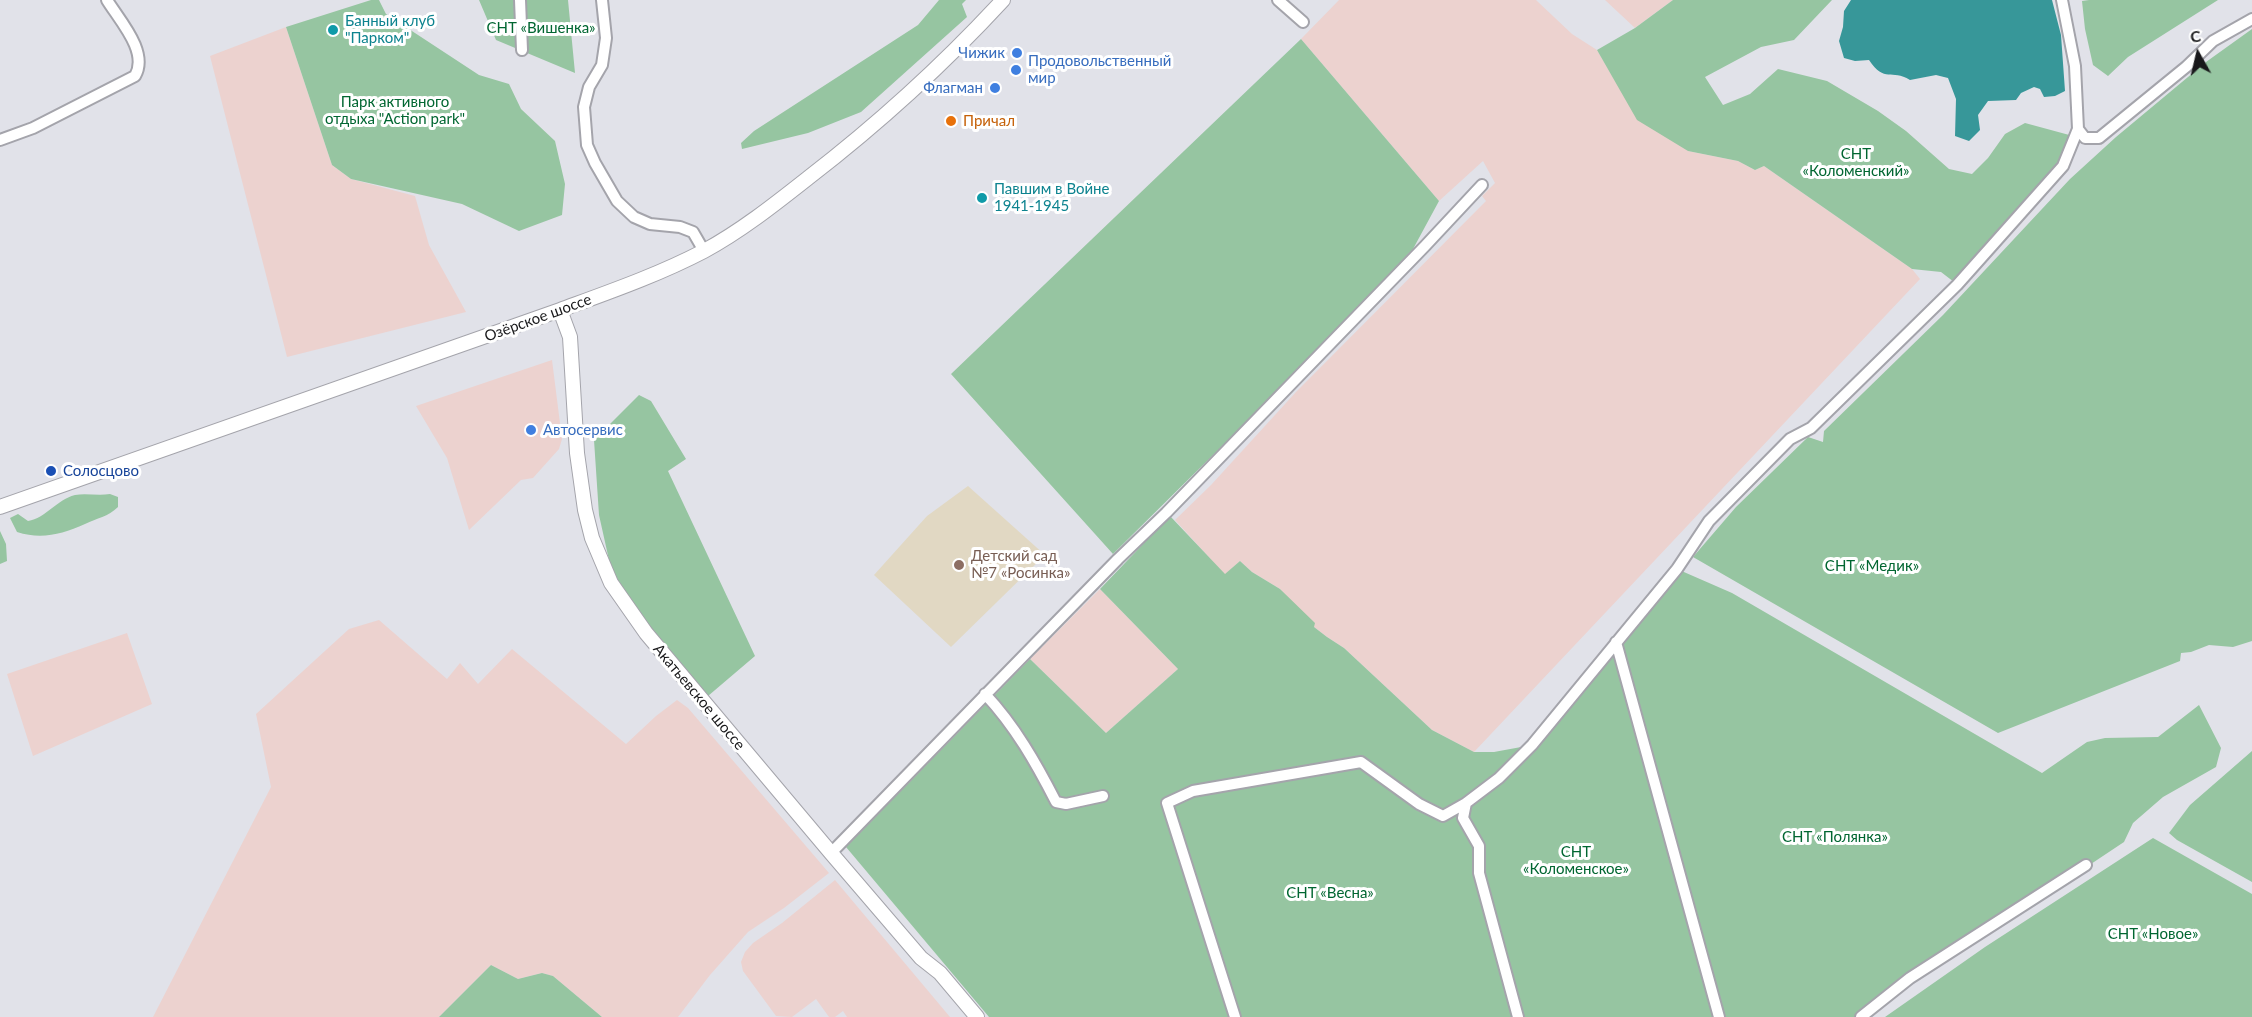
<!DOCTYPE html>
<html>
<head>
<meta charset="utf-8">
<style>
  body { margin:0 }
  #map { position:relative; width:2252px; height:1017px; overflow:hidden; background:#e1e2e9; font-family:Lato,sans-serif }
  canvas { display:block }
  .north { position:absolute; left:2168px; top:24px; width:60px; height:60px; -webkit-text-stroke:4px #fff; paint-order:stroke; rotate:352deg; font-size:16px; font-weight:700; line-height:24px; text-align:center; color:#18181a }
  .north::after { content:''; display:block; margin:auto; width:21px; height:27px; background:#18181a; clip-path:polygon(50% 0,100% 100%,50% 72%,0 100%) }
</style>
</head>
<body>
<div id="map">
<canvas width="2252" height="1017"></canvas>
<div class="north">С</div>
</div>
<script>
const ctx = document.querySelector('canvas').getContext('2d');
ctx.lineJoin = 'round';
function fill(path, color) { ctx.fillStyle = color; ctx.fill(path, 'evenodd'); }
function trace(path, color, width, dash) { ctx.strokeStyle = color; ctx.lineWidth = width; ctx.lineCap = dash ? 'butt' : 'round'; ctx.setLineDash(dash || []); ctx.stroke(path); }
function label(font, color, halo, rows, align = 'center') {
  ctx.font = font + ' Lato,sans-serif'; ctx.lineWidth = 6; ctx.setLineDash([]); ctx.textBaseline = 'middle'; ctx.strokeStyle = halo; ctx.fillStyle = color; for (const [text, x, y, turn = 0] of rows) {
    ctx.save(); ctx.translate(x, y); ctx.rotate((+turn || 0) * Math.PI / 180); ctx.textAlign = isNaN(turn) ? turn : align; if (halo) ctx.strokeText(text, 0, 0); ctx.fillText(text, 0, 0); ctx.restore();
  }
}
fill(new Path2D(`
  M 1339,0 L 1536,0 L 1572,34 L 1597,50 L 1614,79 L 1688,151 L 1738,161 L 1755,170 L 1764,166 L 1912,269 L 1920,279 L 1474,752 L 1432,730 L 1344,648 L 1327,637 L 1314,627 L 1280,589 L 1252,572 L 1240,561 L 1225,575 L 1175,520 L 1211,485 L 1296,392 L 1486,201 L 1482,196 L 1495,183 L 1483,161 L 1439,201 L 1301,39 Z
  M 1605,0 L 1673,0 L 1635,28 Z
  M 286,27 L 332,165 L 351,179 L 415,196 L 429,245 L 466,312 L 287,357 L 210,56 Z
  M 552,360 L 562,439 L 559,449 L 533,478 L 521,480 L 469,530 L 447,458 L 416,406 Z
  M 1100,589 L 1178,669 L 1106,733 L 1030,659 Z
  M 379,620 L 447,679 L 460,663 L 478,684 L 512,649 L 626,744 L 656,716 L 677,700 L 688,708 L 829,873 L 784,908 L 748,932 L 710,975 L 678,1017 L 602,1017 L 553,976 L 542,973 L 518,979 L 491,965 L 439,1017 L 153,1017 L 271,787 L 256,714 L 349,629 Z
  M 127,633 L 152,704 L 33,756 L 7,674 Z
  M 835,880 L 950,1017 L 847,1017 L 843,1011 L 835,1017 L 829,1017 L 816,999 L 792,1017 L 776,1016 L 743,971 L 741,962 L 745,952 L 753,943 L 782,923 Z`), '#ecd2cf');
fill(new Path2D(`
  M 968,486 L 1045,555 L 951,647 L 874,575 L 927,516 Z`), '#e1d8c3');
fill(new Path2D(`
  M 371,0 L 379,0 L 386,14 L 479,75 L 509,84 L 521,109 L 555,141 L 565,184 L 562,215 L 519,231 L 462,204 L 351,179 L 332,165 L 286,27 Z
  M 479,0 L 568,0 L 575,73 L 496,40 Z
  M 939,0 L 966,0 L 962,4 L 967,17 L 861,112 L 808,133 L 742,149 L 741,143 L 754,131 L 918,25 Z
  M 1673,0 L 1832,0 L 1794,40 L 1761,47 L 1705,77 L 1723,105 L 1750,94 L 1778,69 L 1827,81 L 1878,111 L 1906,131 L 1949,169 L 1972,174 L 1988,158 L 2005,134 L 2025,123 L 2073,136 L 2057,171 L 1954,282 L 1941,272 L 1912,269 L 1764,166 L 1755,170 L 1738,161 L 1688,151 L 1637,120 L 1597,50 L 1635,28 Z
  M 2089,0 L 2218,0 L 2128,57 L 2108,76 L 2093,65 L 2085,29 L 2082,1 Z
  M 2252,29 L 2252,641 L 2233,647 L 2209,645 L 2191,652 L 2181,653 L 2180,661 L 1998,733 L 1693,557 L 1736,507 L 1808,437 L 1823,442 L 1824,431 L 1943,315 L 2070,179 L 2116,137 L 2206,62 Z
  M 1301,39 L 1439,201 L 1413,249 L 1299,370 L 1113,554 L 951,374 Z
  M 639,395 L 651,401 L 686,459 L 668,471 L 755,656 L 708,696 L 643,619 L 611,569 L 599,515 L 594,440 Z
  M 110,494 L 118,497 L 118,507 C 108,517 97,518 85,524 C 62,534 42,540 17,532 L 10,518 L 18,514 L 28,521 C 46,518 56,500 75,495 C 86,493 98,496 110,494 Z
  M 1170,516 L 1225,574 L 1240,561 L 1252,572 L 1280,589 L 1315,623 L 1314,627 L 1327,637 L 1344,648 L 1432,730 L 1474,752 L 1494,752 L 1532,745 L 1677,569 L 1732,593 L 2042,773 L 2087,742 L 2105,738 L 2158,737 L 2199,705 L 2221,748 L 2216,767 L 2163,797 L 2133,823 L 2124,842 L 1861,1017 L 989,1017 L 846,847 L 1030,659 L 1106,733 L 1178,669 L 1100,589 Z
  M 0,531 L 6,544 L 7,561 L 0,564 Z
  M 2252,751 L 2252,882 L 2177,840 L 2169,833 L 2190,805 Z
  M 2153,838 L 2252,894 L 2252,1017 L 1885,1017 L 1985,947 Z
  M 491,965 L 518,979 L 542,973 L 553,976 L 602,1017 L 439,1017 Z`), '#96c5a1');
fill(new Path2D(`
  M 1851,0 L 2052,0 L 2061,35 L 2065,91 L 2055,96 L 2044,97 L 2040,89 L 2034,87 L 2021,93 L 2016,100 L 1988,101 L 1978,115 L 1980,130 L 1969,141 L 1955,136 L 1956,99 L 1948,78 L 1936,75 L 1910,80 C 1891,68 1885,84 1869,60 L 1855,61 L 1844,58 L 1839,41 L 1843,27 L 1844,11 Z`), '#379799');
const minor = new Path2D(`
  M 520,0 L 522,50
  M 602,0 L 606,38 L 602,65 L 589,87 L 584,107 L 587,145 L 595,163 L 617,201 L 634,217 L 650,224 L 680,227 L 693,232 L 704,251
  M 1278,0 L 1303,22
  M 2078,129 L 2085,138 L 2099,138 L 2186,67 L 2213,41 L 2252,19
  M 0,140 L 33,128 L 135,76 C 149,52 120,21 107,0
  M 1616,642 L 1719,1017
  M 985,694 C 1015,726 1036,763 1056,802 L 1066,804 L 1103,796
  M 1466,803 L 1463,818 L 1479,846 L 1479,873 L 1518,1017
  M 831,853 L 1118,559 L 1166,513 L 1425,246 L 1482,185
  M 1235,1017 L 1167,803 L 1193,791 L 1361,762 L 1419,804 L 1443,816 L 1466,803 L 1499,778 L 1532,745 L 1677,569 L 1709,521 L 1790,439 L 1811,428 L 1957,285 L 2063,166 L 2078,129 L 2075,66 L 2062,0
  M 1861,1017 L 1910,978 L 2086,865`);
const major = new Path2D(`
  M 560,310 L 570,337 L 577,453 L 585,510 L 592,538 L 611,583 L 646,633 L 831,853 L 921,958 L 940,973 L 977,1017
  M 0,507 L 560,310 C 609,292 658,275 704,251 C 741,231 775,204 808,178 C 878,124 943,65 1003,0`);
trace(minor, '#a4a4ab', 14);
trace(major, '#a4a4ab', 16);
trace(minor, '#fff', 10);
trace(major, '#fff', 14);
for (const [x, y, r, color] of [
  [333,30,6,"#0f9aa8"],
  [1017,53,6,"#3f7fe0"],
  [1016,70,6,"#3f7fe0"],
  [995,88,6,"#3f7fe0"],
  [951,121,6,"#e8710a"],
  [982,198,6,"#0f9aa8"],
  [531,430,6,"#3f7fe0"],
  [51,471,6,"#1a4fb4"],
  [959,565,6,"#8d6e63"]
]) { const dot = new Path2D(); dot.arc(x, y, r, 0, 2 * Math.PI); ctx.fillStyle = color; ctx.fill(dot); trace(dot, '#fff', 2); }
label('15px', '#0d838f', '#fff', [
  ["Банный клуб",345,21],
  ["\"Парком\"",345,38],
  ["Павшим в Войне",994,189],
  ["1941-1945",994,206]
], 'left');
label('15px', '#016631', '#fff', [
  ["СНТ «Вишенка»",541,28],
  ["Парк активного",395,102],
  ["отдыха \"Action park\"",395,119],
  ["СНТ",1856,154],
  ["«Коломенский»",1856,171],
  ["СНТ «Медик»",1872,566],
  ["СНТ «Полянка»",1835,837],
  ["СНТ",1576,852],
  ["«Коломенское»",1576,869],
  ["СНТ «Весна»",1330,893],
  ["СНТ «Новое»",2153,934]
]);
label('15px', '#366cbe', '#fff', [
  ["Чижик",1005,53],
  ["Продовольственный",1028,61,"left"],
  ["мир",1028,78,"left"],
  ["Флагман",983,88],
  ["Автосервис",543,430,"left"]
], 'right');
label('15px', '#c56008', '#fff', [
  ["Причал",963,121]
], 'left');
label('15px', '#18181a', '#fff', [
  ["Озёрское шоссе",538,318,-20],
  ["Акатьевское шоссе",699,697,50]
]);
label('15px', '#164399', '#fff', [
  ["Солосцово",63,471]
], 'left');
label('15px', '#785e54', '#fff', [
  ["Детский сад",971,556],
  ["№7 «Росинка»",971,573]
], 'left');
</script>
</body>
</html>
